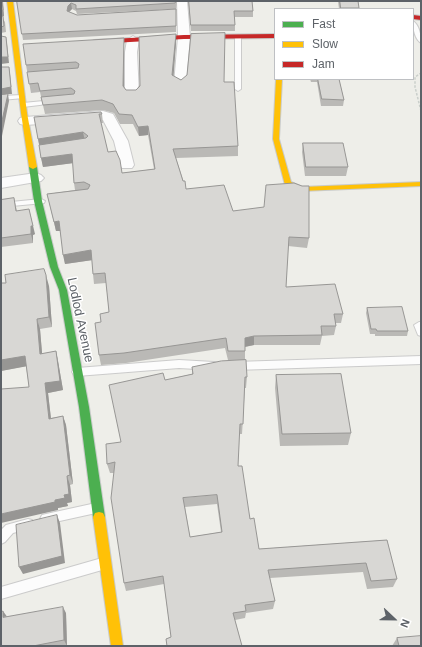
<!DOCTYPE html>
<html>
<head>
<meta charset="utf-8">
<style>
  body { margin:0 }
  #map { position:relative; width:422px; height:647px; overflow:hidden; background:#eeeee9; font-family:Arial,sans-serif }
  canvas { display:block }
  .frame { position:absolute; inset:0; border:2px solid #5d6268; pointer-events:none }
  .legend { position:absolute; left:274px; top:8px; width:140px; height:72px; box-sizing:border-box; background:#fff; border:1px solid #bec0c3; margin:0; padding:5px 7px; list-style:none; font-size:12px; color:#5d6268 }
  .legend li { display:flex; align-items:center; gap:8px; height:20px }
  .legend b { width:20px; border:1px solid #bec0c3 }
  .north { position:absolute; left:374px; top:599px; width:40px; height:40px; -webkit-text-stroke:3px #fff; paint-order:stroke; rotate:112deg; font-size:11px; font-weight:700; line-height:16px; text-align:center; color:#5d6268 }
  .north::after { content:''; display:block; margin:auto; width:14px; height:18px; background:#5d6268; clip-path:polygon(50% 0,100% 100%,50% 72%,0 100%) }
</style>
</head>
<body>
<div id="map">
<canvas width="422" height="647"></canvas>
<div class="frame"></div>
<ul class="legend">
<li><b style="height:5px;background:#4caf50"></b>Fast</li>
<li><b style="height:5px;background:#ffc107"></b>Slow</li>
<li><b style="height:5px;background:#c62828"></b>Jam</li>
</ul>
<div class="north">N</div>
</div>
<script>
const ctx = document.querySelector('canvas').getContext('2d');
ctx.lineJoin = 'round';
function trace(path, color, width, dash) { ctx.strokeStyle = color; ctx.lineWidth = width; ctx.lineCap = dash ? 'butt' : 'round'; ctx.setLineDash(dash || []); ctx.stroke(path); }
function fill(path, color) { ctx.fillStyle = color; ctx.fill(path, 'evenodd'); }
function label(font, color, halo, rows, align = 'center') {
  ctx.font = font + ' Arial,sans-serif'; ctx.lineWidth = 3; ctx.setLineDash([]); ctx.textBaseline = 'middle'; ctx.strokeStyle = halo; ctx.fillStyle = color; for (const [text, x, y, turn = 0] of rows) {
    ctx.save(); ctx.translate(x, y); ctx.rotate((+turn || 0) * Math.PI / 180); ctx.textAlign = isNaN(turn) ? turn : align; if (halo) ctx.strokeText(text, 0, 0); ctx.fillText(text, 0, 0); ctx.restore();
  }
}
const lane = new Path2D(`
  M 413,21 C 419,25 421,35 421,43 C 415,39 413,29 413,21 Z
  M 238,35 L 241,37 L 241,89 L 238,91 L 235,89 L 235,37 Z
  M 22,95 L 25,97 L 24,98 L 1,100 L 1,96 Z
  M 54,100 L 57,102 L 56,103 L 23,107 L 20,105 L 23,103 Z
  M 41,199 L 45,201 L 44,203 L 1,207 L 1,203 Z
  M 419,322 L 421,322 L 421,336 L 418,335 L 414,325 Z
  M 421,356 L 421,364 L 235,370 L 232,369 L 230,366 L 232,363 L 235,362 Z
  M 179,360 L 214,362 L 217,363 L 219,366 L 217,369 L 214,370 L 179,368 L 77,376 L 74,375 L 72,372 L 74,369 L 77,368 Z
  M 96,503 L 100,504 L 102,508 L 100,512 L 96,513 L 46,524 L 42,523 L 40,519 L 42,515 L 46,514 Z
  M 28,519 L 32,520 L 34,524 L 32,528 L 13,533 L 5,542 L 1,544 L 1,530 L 6,525 Z
  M 102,558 L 106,560 L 108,564 L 106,568 L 102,570 L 1,599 L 1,587 Z`);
const street = new Path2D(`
  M 177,1 L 187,1 L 190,37 L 186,84 L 180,88 L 174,84 L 178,37 Z
  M 133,36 L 139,40 L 137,52 L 139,95 L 137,98 L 127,98 L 125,95 L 125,52 L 127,40 Z
  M 103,111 L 113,114 L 128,141 L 134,165 L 132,168 L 122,168 L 120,165 L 114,141 L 103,120 L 25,125 L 20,124 L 18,121 L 20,118 L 25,117 Z
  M 36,173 L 41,175 L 44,178 L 41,181 L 1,188 L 1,178 Z`);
const fast = new Path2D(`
  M 30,165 L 33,165 L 37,167 L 42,201 L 58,267 L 67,290 L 89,407 L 105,517 L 103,521 L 99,522 L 95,521 L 93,517 L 79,407 L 59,290 L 50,267 L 34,201 L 29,167 Z`);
const slow = new Path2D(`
  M 7,1 L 13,1 L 27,113 L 37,167 L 33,169 L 29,167 L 21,113 Z
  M 276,79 L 282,79 L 279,139 L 291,182 L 302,187 L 421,182 L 421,186 L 301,191 L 285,185 L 273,139 Z
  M 99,512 L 103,513 L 105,517 L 123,646 L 111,646 L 93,517 L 95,513 Z`);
const jam = new Path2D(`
  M 413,15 L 421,16 L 421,20 L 413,19 Z
  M 275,34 L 275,38 L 184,39 L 94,44 L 91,42 L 94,40 L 184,35 Z`);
trace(lane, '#cbcbcb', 2);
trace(street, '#cbcbcb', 2);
trace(fast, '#c9cbca', 2);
trace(slow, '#c9cbca', 2);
trace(jam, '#c9cbca', 2);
trace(new Path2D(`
  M 421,111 L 415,87 L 415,77 L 421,73`), '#cacfcb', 1.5, [2.5, 1.5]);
fill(lane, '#fcfcfc');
fill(street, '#fcfcfc');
fill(fast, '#4caf50');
fill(slow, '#ffc107');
fill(jam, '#c62828');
fill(new Path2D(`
  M 1,1 L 4,16 L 1,16 L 5,22 L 6,32 L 1,33 Z
  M 17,1 L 177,1 L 176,9 L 77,14 L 76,11 L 72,9 L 69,12 L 77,15 L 176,9 L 176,32 L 23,40 Z
  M 188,1 L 252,1 L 253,11 L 253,17 L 235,17 L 235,31 L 191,31 Z
  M 338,1 L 358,1 L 359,9 L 339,9 Z
  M 176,34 L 176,43 L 173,76 L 181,80 L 224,82 L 238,146 L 238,156 L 176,158 L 186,189 L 233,211 L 309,238 L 307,248 L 288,246 L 286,287 L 343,314 L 341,323 L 336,323 L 336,326 L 334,335 L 322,336 L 320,345 L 254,345 L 245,347 L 245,360 L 228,360 L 225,348 L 126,363 L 101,365 L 99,355 L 101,322 L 109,312 L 106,283 L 94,284 L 93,274 L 92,260 L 65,264 L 60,231 L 56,231 L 47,194 L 75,190 L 74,183 L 73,163 L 43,167 L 34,117 L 102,114 L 103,123 L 101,123 L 108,152 L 122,173 L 154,169 L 148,135 L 139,136 L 133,124 L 120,124 L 114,113 L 103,110 L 45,114 L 40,92 L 31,93 L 26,65 L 124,38 L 124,87 L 126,90 L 136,90 Z
  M 310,79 L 339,79 L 344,100 L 343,106 L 321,106 L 317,82 L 311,82 Z
  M 303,143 L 348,167 L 346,176 L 305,176 L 302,152 Z
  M 14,198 L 17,211 L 35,234 L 33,235 L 33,243 L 1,247 L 1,200 Z
  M 1,283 L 49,286 L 52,327 L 40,329 L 42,354 L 56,351 L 58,361 L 63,390 L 48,393 L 51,418 L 63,416 L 66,425 L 73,484 L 70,485 L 72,502 L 67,503 L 68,506 L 58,508 L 58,510 L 29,387 L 26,366 L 1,371 Z
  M 367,308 L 408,331 L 407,336 L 375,336 L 375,334 L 370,334 L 366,313 Z
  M 192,367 L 247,377 L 246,388 L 245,388 L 242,434 L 239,434 L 238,466 L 250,519 L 259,549 L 387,540 L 397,579 L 393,587 L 367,589 L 363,572 L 270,578 L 275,601 L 273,609 L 246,613 L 245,618 L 235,620 L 242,646 L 167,646 L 166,639 L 171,637 L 164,584 L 126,591 L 124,583 L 114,473 L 110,473 L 107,464 L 121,442 L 165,380 L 192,374 ZM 217,504 L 221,532 L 190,537 L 185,507 Z
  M 276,375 L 351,433 L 348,445 L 280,446 L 275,388 Z
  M 66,613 L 67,646 L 1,646 L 7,617 Z
  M 397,638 L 421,646 L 392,646 Z`), '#bab9b6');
fill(new Path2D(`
  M 2,1 L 3,1 L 4,16 L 1,16 Z
  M 71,3 L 72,9 L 69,12 L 67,11 L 68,6 Z
  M 176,34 L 176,43 L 173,84 L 172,75 Z
  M 6,37 L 7,44 L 9,63 L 1,64 L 1,57 Z
  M 124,38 L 124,95 L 123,86 Z
  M 9,67 L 10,74 L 12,94 L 8,94 L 9,101 L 2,136 L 1,133 L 1,89 Z
  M 148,126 L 148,135 L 139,136 L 138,127 Z
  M 83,132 L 85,142 L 40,148 L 38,139 Z
  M 72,154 L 74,163 L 43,167 L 41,158 Z
  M 29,209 L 35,234 L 33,235 L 33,243 L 31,234 Z
  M 59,221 L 61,231 L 56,231 L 54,222 Z
  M 91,250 L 93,260 L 65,264 L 63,255 Z
  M 46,275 L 49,286 L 52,327 L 49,317 Z
  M 37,319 L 40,329 L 43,364 L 40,354 Z
  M 254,336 L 254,345 L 244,347 L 245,338 Z
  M 56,351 L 58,361 L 63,390 L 48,393 L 52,428 L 49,419 L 45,383 Z
  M 25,356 L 28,366 L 1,371 L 1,360 Z
  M 63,416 L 66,425 L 73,484 L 70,475 Z
  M 67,476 L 70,485 L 72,502 L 67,503 L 68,506 L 58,508 L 58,510 L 1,523 L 1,514 L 55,500 L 64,495 Z
  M 57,515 L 60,523 L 65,563 L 23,574 L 19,567 Z
  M 63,607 L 66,613 L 67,646 L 64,640 Z
  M 3,611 L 8,618 L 3,617 Z`), '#979694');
const building = new Path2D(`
  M 1,1 L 2,1 L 3,10 L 1,10 Z
  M 17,1 L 176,1 L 175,3 L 76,9 L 76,5 L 71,3 L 68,6 L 67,11 L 77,15 L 176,9 L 176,26 L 22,34 Z
  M 189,1 L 252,1 L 253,11 L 234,11 L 235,25 L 191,25 Z
  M 340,1 L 358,1 L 359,8 L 341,8 Z
  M 1,16 L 3,16 L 4,26 L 1,27 Z
  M 225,33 L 224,82 L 234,82 L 238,146 L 173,149 L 183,181 L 185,181 L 186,189 L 224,185 L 233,211 L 264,207 L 266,185 L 294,183 L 302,186 L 309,186 L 309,238 L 289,237 L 286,287 L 335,284 L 343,314 L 334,314 L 336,326 L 321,326 L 322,335 L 254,336 L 245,338 L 245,351 L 228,351 L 226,338 L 124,353 L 99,355 L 95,323 L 101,322 L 100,314 L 109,312 L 105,273 L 93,274 L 91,250 L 63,255 L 59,221 L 54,222 L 47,194 L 88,189 L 90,185 L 84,182 L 74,183 L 72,154 L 41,158 L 39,145 L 86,138 L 88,136 L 83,132 L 38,139 L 34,117 L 101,112 L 102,114 L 99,114 L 108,152 L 116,151 L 120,160 L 122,173 L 155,169 L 148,126 L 138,127 L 132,115 L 119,114 L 113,104 L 102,100 L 43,105 L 41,97 L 74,94 L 75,91 L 71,88 L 40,91 L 38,83 L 29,84 L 27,72 L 78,68 L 79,64 L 76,62 L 26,65 L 23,44 L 124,38 L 123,86 L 126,90 L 136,90 L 140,86 L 139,37 L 176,34 L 172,75 L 181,80 L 187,75 L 191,34 Z
  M 1,36 L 6,37 L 8,57 L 1,57 Z
  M 1,67 L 9,67 L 11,87 L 1,89 Z
  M 318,79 L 339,79 L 344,100 L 322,99 Z
  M 8,94 L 1,125 L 1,95 Z
  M 303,143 L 343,143 L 348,167 L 306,167 Z
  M 14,198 L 16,211 L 29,209 L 33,226 L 31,226 L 31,234 L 1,238 L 1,200 Z
  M 44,269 L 46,275 L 49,317 L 37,319 L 40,354 L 56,351 L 60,381 L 45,383 L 49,419 L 63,416 L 70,475 L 67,476 L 69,494 L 64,495 L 65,498 L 55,500 L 55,502 L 1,514 L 1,389 L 29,387 L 25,356 L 1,360 L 1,283 L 6,283 L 5,275 Z
  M 402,307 L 408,331 L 377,331 L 376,329 L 371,329 L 367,308 Z
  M 246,360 L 247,377 L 245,377 L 243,424 L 240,424 L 238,466 L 242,466 L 250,519 L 254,518 L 259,549 L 387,540 L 397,579 L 371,581 L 366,563 L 268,570 L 275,601 L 245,605 L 246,611 L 233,613 L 242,646 L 167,646 L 166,639 L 171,637 L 163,576 L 124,583 L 111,498 L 115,462 L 107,464 L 106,444 L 121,442 L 109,385 L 163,373 L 165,380 L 193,374 L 192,367 L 221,361 ZM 217,495 L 222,532 L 190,537 L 183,498 Z
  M 341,374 L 351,433 L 282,434 L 276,375 Z
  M 57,515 L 62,556 L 19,567 L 16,525 Z
  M 63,607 L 64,640 L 33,646 L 1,646 L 1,612 L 3,611 L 3,617 Z
  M 421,636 L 421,646 L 399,646 L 397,638 Z`);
fill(building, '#d8d7d4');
trace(building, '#979694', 1);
label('13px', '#5d6268', '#fff', [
  ["Lodlod Avenue",80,320,78]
]);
</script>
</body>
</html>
